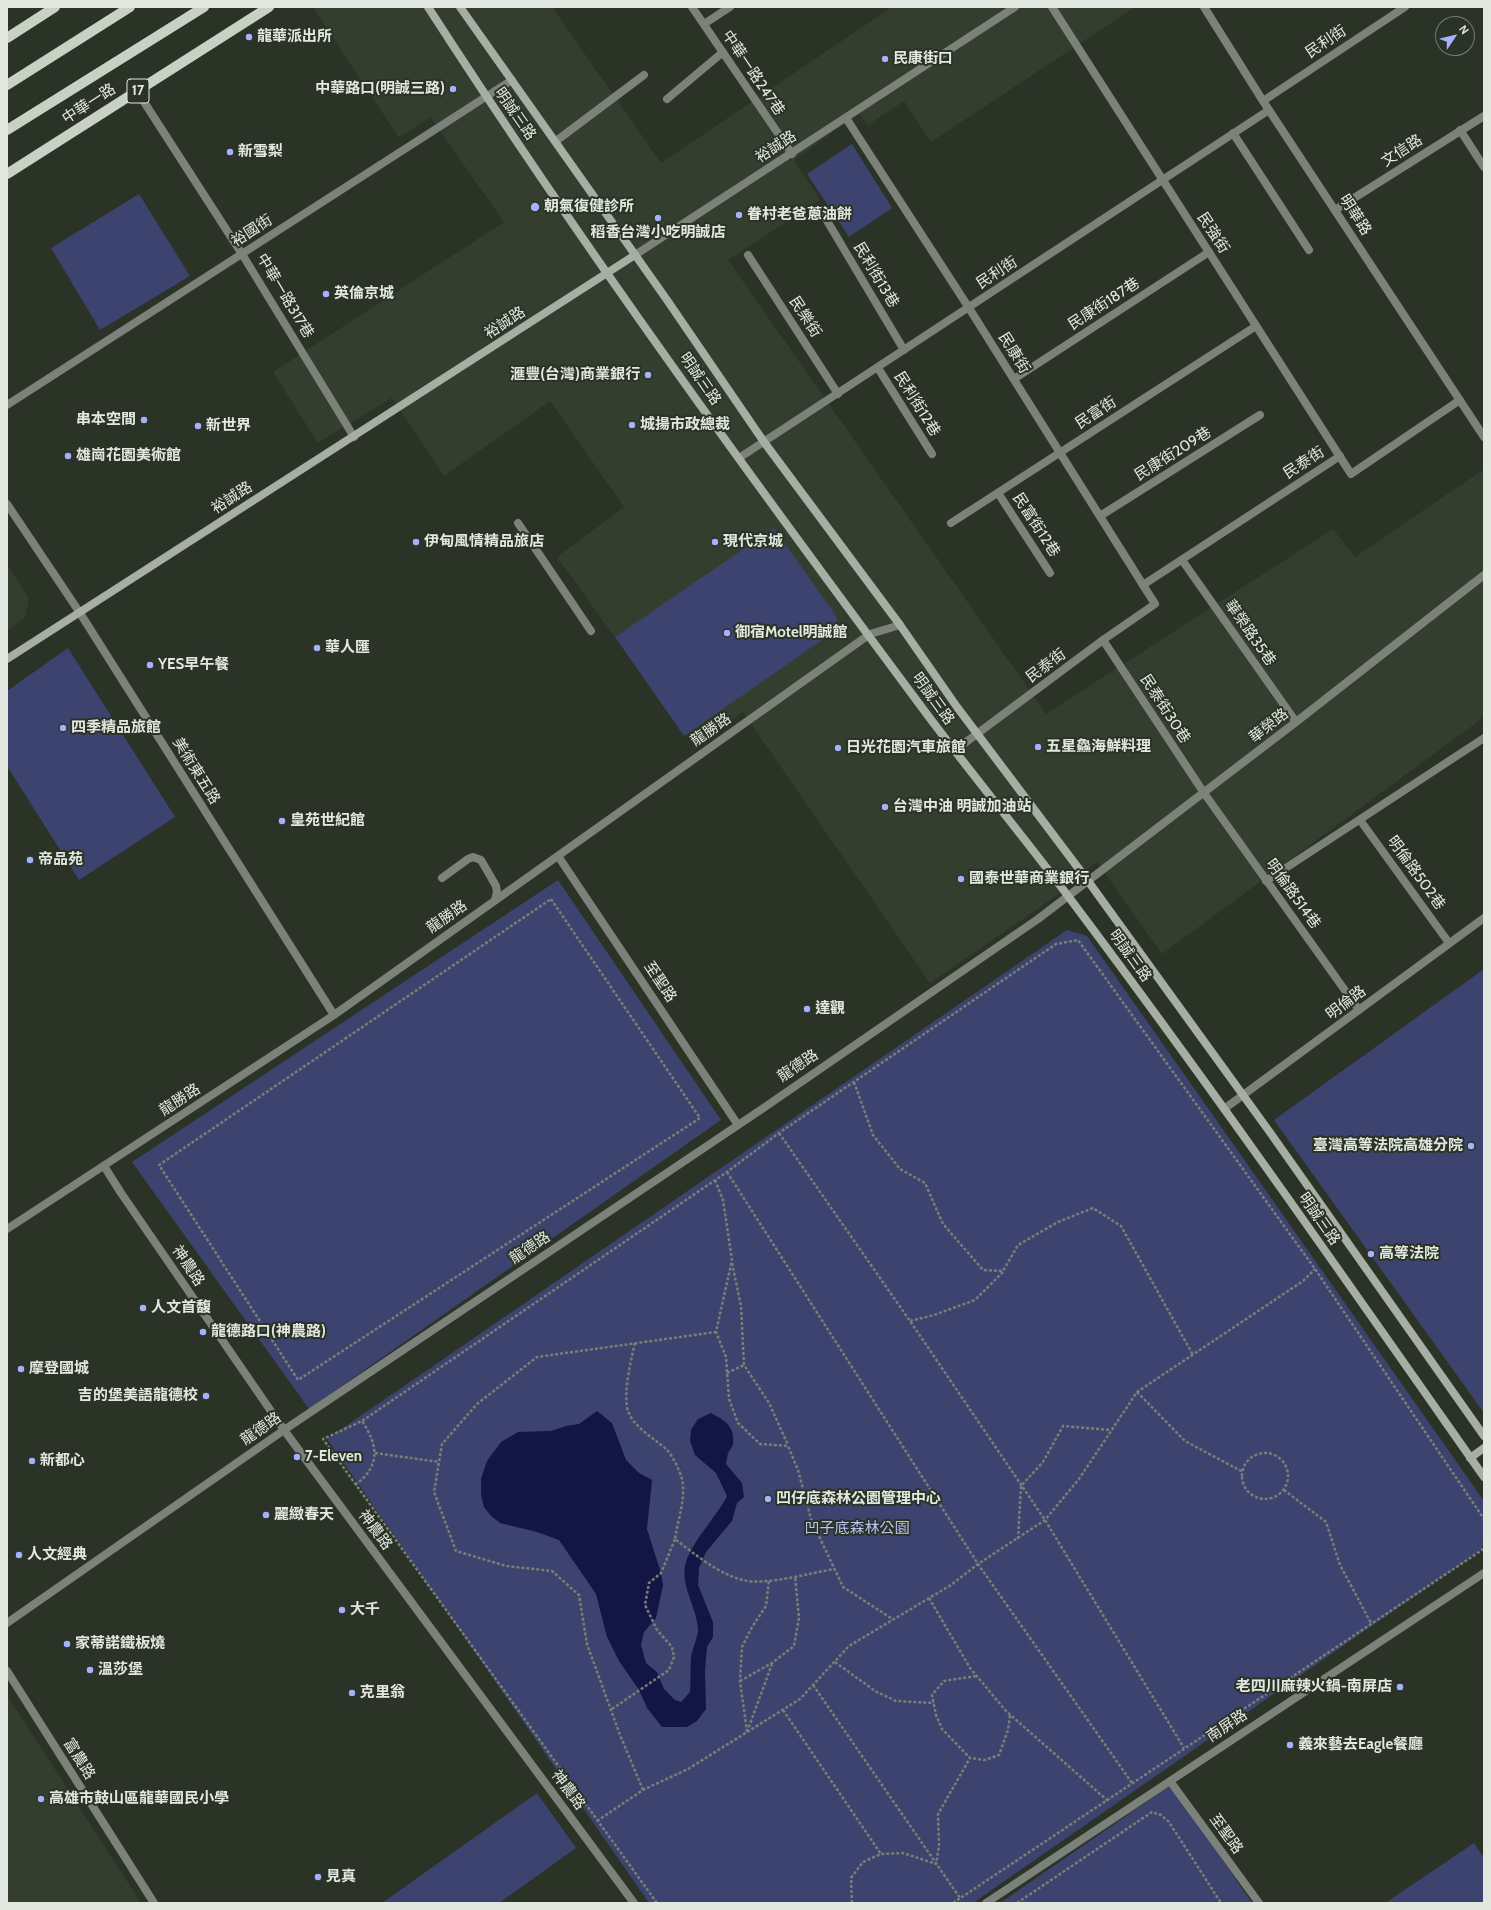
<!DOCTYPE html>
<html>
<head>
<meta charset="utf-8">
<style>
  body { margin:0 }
  #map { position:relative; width:1491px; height:1910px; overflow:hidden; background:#2b3327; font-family:Cabin,sans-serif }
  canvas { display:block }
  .frame { position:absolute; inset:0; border:8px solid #e2e8e0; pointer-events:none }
  .north { position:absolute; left:1435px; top:16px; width:40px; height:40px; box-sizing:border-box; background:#2b3327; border:1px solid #747b71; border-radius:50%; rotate:55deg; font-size:11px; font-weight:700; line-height:16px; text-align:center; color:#e2e8e0 }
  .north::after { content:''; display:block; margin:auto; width:14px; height:18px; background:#a4b2fc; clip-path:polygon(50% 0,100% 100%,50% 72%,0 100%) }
</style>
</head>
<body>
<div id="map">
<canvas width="1491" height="1910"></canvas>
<div class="frame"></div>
<div class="north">N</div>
</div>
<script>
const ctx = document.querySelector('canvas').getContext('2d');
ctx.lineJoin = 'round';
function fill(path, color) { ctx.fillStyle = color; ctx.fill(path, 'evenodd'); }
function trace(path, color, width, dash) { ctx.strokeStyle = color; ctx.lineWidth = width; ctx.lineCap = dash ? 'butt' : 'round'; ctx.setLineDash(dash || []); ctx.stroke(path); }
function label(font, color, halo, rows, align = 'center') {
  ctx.font = font + ' Cabin,"Noto Sans TC",sans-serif'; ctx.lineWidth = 4; ctx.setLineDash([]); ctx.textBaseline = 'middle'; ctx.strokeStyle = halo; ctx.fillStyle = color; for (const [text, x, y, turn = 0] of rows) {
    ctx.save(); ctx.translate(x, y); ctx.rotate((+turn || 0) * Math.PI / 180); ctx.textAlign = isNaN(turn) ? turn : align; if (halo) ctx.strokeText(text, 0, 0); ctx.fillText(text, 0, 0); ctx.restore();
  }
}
fill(new Path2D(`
  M 313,7 L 552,7 L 661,163 L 892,7 L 1135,7 L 931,142 L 904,101 L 868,125 L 859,114 L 794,160 L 820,200 L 728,260 L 1046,714 L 1333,529 L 1355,557 L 1484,469 L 1484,717 L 1162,954 L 1097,862 L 1052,899 L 930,983 L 743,712 L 694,747 L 557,557 L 624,507 L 550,401 L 444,476 L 392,398 L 318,443 L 273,372 L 504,222 L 430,117 L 399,138 Z
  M 7,564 L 29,599 L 25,618 L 7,630 Z
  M 7,1695 L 141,1903 L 7,1903 Z`), '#333e2e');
fill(new Path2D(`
  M 852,144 L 892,208 L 849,237 L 807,174 Z
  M 139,194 L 190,276 L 100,330 L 51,248 Z
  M 774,528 L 836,616 L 838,629 L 684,736 L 615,637 Z
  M 68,648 L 175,817 L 79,880 L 7,766 L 7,691 Z
  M 558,880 L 721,1120 L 309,1409 L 132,1162 Z
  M 1067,930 L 1087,936 L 1484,1501 L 1484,1537 L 1481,1550 L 973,1903 L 649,1903 L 327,1439 Z
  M 1484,969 L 1484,1413 L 1274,1120 Z
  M 1171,1785 L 1252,1903 L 1000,1903 Z
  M 537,1793 L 576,1848 L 499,1903 L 382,1903 Z
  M 1474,1843 L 1484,1858 L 1484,1903 L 1385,1903 Z`), '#3c436e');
fill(new Path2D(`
  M 597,1411 L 612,1423 L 626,1460 L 639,1473 L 652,1480 L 647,1529 L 661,1573 L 663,1585 L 656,1618 L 644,1632 L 641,1645 L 646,1663 L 657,1672 L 664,1689 L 675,1700 L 681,1702 L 690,1692 C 691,1681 690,1669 691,1658 C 692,1649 698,1638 698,1629 C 697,1608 681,1587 685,1566 C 690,1543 716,1518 727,1496 L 716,1473 L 695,1455 L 690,1441 L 691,1430 L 698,1419 L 711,1413 C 726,1421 735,1426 733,1445 L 728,1453 L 726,1464 L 742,1483 L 744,1497 L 737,1503 L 732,1521 L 706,1552 L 699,1568 L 698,1585 L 713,1622 L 713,1637 L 707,1647 L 705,1670 L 706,1709 L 697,1721 L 687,1727 L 662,1727 L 647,1708 L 639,1690 L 619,1661 L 607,1637 L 596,1594 L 559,1540 L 537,1532 L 500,1523 L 491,1516 L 484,1507 L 481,1495 L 481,1479 L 487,1461 L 501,1442 L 518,1432 L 551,1431 L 566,1426 L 579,1424 Z`), '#131545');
trace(new Path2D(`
  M 551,899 L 700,1118 L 298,1380 L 159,1165 Z
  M 854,1082 L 873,1135 L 900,1169 L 925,1183 L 943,1224 L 983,1270 L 1003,1271 L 1018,1245 L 1058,1222 L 1093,1208 L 1121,1226 L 1193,1355
  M 779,1133 L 910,1321 L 1045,1520 L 1184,1748
  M 727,1172 L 978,1564 L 1132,1783
  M 715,1180 L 723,1200 L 732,1260 L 716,1332 L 726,1357 L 729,1399 L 738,1423 L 760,1444 L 788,1446 L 798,1470 L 811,1519 L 843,1587 L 894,1620
  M 732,1263 L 741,1306 L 744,1365 L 769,1403 L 788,1445
  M 910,1321 L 934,1315 L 975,1300 L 1003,1272
  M 635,1343 C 631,1360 624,1389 627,1407 C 631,1427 655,1438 668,1451 C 673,1457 680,1471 682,1479 C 686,1500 678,1518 675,1539 C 693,1553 720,1575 743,1580 C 765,1586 810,1573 834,1569
  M 727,1373 L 744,1365
  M 1137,1392 L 1185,1441 L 1243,1472
  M 375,1453 L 439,1462
  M1242 1476a23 23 0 1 1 46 0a23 23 0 1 1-46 0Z
  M 355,1485 C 380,1467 379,1446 362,1421
  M 1284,1490 L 1326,1522 L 1340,1565 L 1371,1623
  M 1018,1539 L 1021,1486 L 1043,1462 L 1063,1426 L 1111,1430
  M 929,1598 L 970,1668 L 1006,1711 L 1108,1801
  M 835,1662 L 875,1691 L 896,1701 L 934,1703
  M 976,1676 L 944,1681 L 932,1695 L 936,1715 L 942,1729 L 970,1758 L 985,1760 L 999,1755 L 1008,1730 L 1010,1715
  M 740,1681 L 772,1663 L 794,1646 L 799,1618 L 795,1576
  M 813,1685 L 960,1898
  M 612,1709 L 669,1670 L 674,1657 L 672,1647 L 657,1630 L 645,1605 L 649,1583 L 661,1573 L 675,1539
  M 783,1710 L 881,1854
  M 747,1732 L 740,1681 L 742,1647 L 752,1627 L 766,1606 L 769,1581
  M 747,1732 L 772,1664
  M 643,1790 L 620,1735 L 587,1644 L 579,1595 L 552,1571 L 506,1566 L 456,1551 L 434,1492 L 442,1444 L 477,1404 L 537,1357 L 716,1332
  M 597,1821 L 643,1790 L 688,1769 L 800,1699 L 849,1646 L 951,1585 L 978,1564 L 1045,1520 L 1079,1479 L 1137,1392 L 1303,1281 L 1315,1269
  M 657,1903 L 323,1439 L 362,1421 L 727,1172 L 779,1133 L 1056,944 L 1078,940 L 1315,1269 L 1484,1519
  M 852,1903 L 851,1878 L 863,1862 L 881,1854 L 903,1853 L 936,1864 L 939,1846 L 938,1814 L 970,1758
  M 953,1903 L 1482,1550 L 1484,1545
  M 1017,1903 L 1152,1812 L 1161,1815 L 1169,1822 L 1221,1903`), '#787f75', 2.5, [3, 2]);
trace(new Path2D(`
  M 692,7 L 792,154
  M 704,24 L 730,7
  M 137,91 L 242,254 L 354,437
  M 667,99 L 723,52
  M 1460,130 L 1484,167
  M 1233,133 L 1309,250
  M 556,141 L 644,75
  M 823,214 L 904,350
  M 878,368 L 932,454
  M 1014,379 L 1209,252
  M 998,493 L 1050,573
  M 1100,516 L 1260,415
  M 518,523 L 591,631
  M 1182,560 L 1296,722
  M 1143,585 L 1340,456
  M 1103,640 L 1204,793 L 1359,1010
  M 442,878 L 468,859 L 473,857 L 481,860 L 496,886 L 497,892 L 495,900
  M 1266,881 L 1484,738`), '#7c817a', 8);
trace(new Path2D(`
  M 1052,7 L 1351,474 L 1460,400
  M 1204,7 L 1263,101 L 1484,437
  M 1263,101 L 1405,7
  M 846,118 L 969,308 L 1155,604 L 1103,640 L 954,751
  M 1335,210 L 1484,116
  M 635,255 L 1015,7
  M 748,255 L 838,394
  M 7,405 L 512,80
  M 739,458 L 1269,110
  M 7,504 L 80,613 L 334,1015
  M 951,523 L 1256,326
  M 1360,820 L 1449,943
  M 558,856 L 738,1125
  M 1224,1109 L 1484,918
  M 104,1166 L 121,1193 L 284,1430 L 634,1903
  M 7,1229 L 334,1015 L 870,634 L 900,625
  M 7,1623 L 284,1430 L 762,1109 L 1038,919 L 1296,722 L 1484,575
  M 7,1671 L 154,1903
  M 1170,1781 L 1259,1903
  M 986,1903 L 1484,1573`), '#7c817a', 8);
trace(new Path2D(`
  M 428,7 C 584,249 754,482 926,713 C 973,776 1024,837 1071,900 C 1213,1089 1348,1283 1484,1477
  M 460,7 L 667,300 L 764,442 L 900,625 L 957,707 L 1088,881 L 1269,1131 L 1484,1436
  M 7,659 L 635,255
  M 1470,1458 L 1484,1448`), '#a7aea4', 8);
trace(new Path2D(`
  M 7,38 L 55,7
  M 7,85 L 130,7
  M 7,130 L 204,7
  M 7,174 L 269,7`), '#c8d1c4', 10);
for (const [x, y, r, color] of [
  [249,37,4,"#a4b2fc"],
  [885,59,4,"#a4b2fc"],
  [453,89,4,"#a4b2fc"],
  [230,152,4,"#a4b2fc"],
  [535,207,5,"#a4b2fc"],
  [739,215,4,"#a4b2fc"],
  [658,218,4,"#a4b2fc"],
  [326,294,4,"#a4b2fc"],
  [648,375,4,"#a4b2fc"],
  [144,420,4,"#a4b2fc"],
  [632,425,4,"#a4b2fc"],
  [198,426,4,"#a4b2fc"],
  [68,456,4,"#a4b2fc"],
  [416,542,4,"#a4b2fc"],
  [715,542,4,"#a4b2fc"],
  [727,633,4,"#a4b2fc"],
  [317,648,4,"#a4b2fc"],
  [150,665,4,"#a4b2fc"],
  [63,728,4,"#a4b2fc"],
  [1038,747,4,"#a4b2fc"],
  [838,748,4,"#a4b2fc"],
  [885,807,4,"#a4b2fc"],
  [282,821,4,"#a4b2fc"],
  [30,860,4,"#a4b2fc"],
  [961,879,4,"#a4b2fc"],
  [807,1009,4,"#a4b2fc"],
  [1471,1146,4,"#a4b2fc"],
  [1371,1254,4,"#a4b2fc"],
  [143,1308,4,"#a4b2fc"],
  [203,1332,4,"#a4b2fc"],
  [21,1369,4,"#a4b2fc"],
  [206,1396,4,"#a4b2fc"],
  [297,1457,4,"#a4b2fc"],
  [32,1461,4,"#a4b2fc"],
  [768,1499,4,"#a4b2fc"],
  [266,1515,4,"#a4b2fc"],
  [19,1555,4,"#a4b2fc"],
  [342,1610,4,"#a4b2fc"],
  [67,1644,4,"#a4b2fc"],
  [90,1670,4,"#a4b2fc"],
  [1400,1687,4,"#a4b2fc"],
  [352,1693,4,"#a4b2fc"],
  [1290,1745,4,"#a4b2fc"],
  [41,1799,4,"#a4b2fc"],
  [318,1877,4,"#a4b2fc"]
]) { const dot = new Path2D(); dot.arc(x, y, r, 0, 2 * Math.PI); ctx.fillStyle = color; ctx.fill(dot); trace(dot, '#2b3327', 1.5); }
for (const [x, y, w] of [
  [138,91,22]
]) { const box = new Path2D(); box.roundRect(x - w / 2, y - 12, w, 24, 3); ctx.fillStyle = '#2b3327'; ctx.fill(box); trace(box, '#e2e8e0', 1); }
label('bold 14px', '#e2e8e0', null, [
  ["17",138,91]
]);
label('bold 15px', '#e2e8e0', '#2b3327', [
  ["龍華派出所",257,37],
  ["民康街口",893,59],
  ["中華路口(明誠三路)",445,89,"right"],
  ["新雪梨",238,152],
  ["朝氣復健診所",544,207],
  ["眷村老爸蔥油餅",747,215],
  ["稻香台灣小吃明誠店",658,233,"center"],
  ["英倫京城",334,294],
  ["滙豐(台灣)商業銀行",640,375,"right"],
  ["串本空間",136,420,"right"],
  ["城揚市政總裁",640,425],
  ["新世界",206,426],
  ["雄崗花園美術館",76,456],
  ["伊甸風情精品旅店",424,542],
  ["現代京城",723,542],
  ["御宿Motel明誠館",735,633],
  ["華人匯",325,648],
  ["YES早午餐",158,665],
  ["四季精品旅館",71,728],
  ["五星鱻海鮮料理",1046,747],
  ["日光花園汽車旅館",846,748],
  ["台灣中油 明誠加油站",893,807],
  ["皇苑世紀館",290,821],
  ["帝品苑",38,860],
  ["國泰世華商業銀行",969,879],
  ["達觀",815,1009],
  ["臺灣高等法院高雄分院",1463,1146,"right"],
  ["高等法院",1379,1254],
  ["人文首馥",151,1308],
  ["龍德路口(神農路)",211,1332],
  ["摩登國城",29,1369],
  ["吉的堡美語龍德校",198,1396,"right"],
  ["7-Eleven",305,1457],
  ["新都心",40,1461],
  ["凹仔底森林公園管理中心",776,1499],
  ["麗緻春天",274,1515],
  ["人文經典",27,1555],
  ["大千",350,1610],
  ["家蒂諾鐵板燒",75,1644],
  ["溫莎堡",98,1670],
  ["老四川麻辣火鍋-南屏店",1392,1687,"right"],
  ["克里翁",360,1693],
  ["義來藝去Eagle餐廳",1298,1745],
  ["高雄市鼓山區龍華國民小學",49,1799],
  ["見真",326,1877]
], 'left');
label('15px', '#e2e8e0', '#2b3327', [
  ["民利街",1326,42,-34],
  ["中華一路247巷",753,73,56],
  ["中華一路",89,104,-33],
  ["明誠三路",515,114,55],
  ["裕誠路",776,147,-33],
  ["文信路",1402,151,-33],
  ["明華路",1355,215,57],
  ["裕國街",252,231,-33],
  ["民強街",1213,233,57],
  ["民利街",997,273,-33],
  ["民利街13巷",876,275,59],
  ["中華一路317巷",285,296,59],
  ["民康街187巷",1104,304,-33],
  ["民樂街",805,317,57],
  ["裕誠路",505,323,-33],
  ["民康街",1014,353,58],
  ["明誠三路",700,379,55],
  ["民利街12巷",917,404,58],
  ["民富街",1096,413,-33],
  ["民康街209巷",1173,454,-32],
  ["民泰街",1304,463,-33],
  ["裕誠路",232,498,-33],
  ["民富街12巷",1036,525,57],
  ["華榮路35巷",1250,633,55],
  ["民泰街",1046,666,-37],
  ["明誠三路",933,699,54],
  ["民泰街30巷",1165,709,57],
  ["華榮路",1269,726,-38],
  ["龍勝路",711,730,-35],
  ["美術東五路",196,771,58],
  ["明倫路502巷",1416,873,54],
  ["明倫路514巷",1293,894,54],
  ["龍勝路",447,917,-35],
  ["明誠三路",1130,956,54],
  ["至聖路",660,982,56],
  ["明倫路",1346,1003,-37],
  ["龍德路",798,1066,-34],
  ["龍勝路",180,1100,-33],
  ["明誠三路",1319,1219,55],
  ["龍德路",530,1248,-34],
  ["神農路",188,1266,56],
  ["龍德路",261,1429,-35],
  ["神農路",375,1530,53],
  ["南屏路",1227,1726,-34],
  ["富農路",79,1759,58],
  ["神農路",568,1790,53],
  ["至聖路",1226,1834,54]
]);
label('15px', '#b9c3f5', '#2b3327', [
  ["凹子底森林公園",857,1529]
]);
</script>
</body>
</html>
